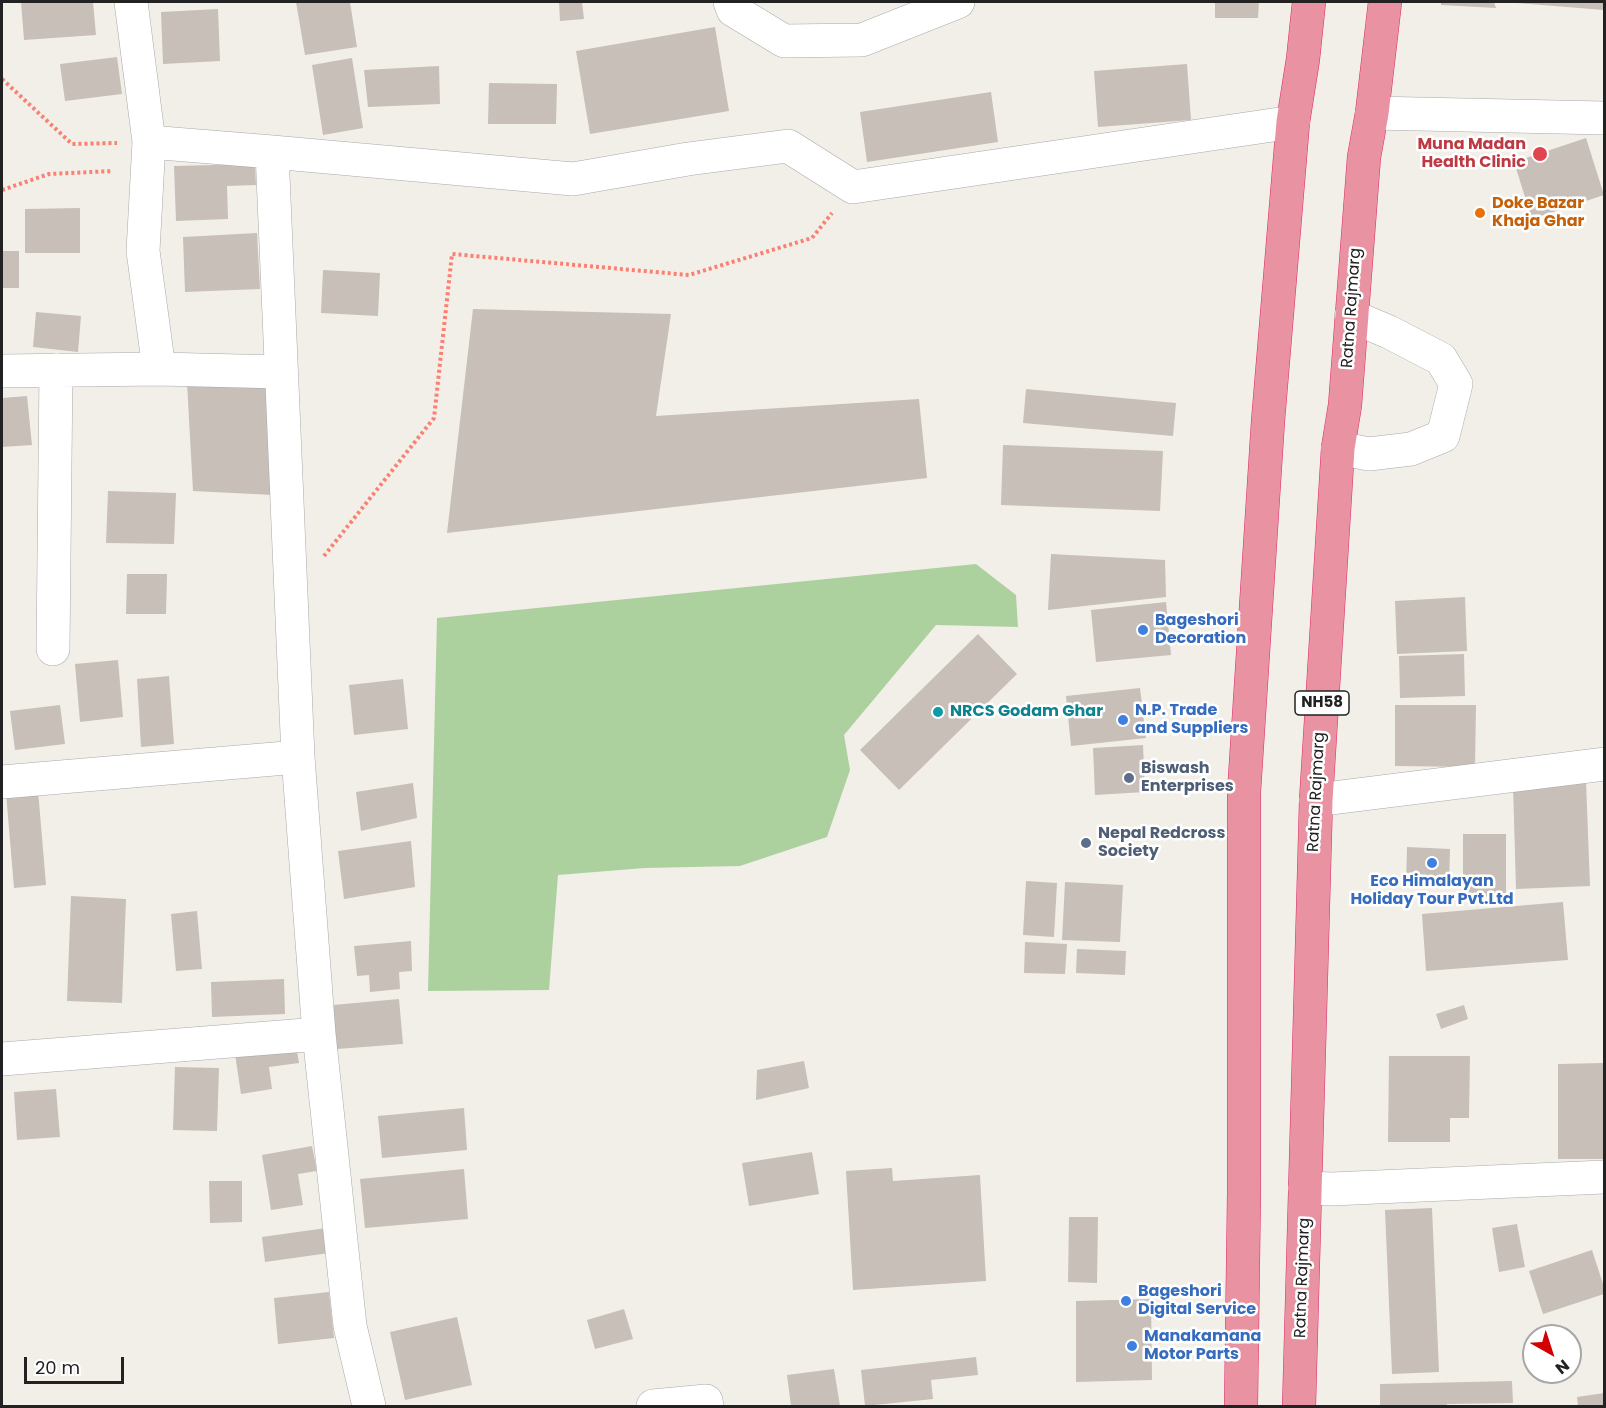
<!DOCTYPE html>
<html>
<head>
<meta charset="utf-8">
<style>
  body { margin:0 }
  #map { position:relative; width:1606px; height:1408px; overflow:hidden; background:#f2efe9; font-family:Poppins,sans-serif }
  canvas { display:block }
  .frame { position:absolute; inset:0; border:3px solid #222; pointer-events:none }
  .north { position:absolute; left:1522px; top:1324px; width:60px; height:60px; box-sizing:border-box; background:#fff; border:2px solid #a7a7a7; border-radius:50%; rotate:141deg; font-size:16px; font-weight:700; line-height:24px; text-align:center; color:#222 }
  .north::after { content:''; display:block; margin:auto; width:21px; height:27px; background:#d40000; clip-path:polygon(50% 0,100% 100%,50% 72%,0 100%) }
  .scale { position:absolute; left:24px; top:1357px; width:100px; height:27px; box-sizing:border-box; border:3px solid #222; border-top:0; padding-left:8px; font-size:18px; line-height:21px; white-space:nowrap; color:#222; -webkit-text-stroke:4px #fff; paint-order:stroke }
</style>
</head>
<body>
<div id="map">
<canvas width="1606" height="1408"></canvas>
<div class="frame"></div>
<div class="north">N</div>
<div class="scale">20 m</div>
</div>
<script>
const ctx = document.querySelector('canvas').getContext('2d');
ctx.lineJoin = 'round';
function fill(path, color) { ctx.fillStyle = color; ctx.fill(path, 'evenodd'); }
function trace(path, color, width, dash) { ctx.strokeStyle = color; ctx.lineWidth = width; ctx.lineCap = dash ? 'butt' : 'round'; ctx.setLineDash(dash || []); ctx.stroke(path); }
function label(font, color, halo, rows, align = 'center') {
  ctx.font = font + ' Poppins,sans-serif'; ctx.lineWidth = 5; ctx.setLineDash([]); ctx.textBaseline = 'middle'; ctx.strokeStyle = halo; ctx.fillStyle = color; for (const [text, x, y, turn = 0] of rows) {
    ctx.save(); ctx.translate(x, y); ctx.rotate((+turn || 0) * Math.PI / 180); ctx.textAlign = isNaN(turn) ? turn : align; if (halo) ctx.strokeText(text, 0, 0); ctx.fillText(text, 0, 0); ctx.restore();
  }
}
fill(new Path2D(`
  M 976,564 L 1016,595 L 1018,627 L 936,625 L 844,735 L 850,770 L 827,837 L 740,866 L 645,868 L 558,875 L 549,990 L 428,991 L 437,618 Z`), '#add19e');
fill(new Path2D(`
  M 21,2 L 93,2 L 96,35 L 24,40 Z
  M 296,2 L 350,2 L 357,47 L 305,55 Z
  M 559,2 L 582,2 L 584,19 L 560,21 Z
  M 1215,2 L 1259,2 L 1258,18 L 1215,18 Z
  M 1441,2 L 1494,2 L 1496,8 L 1441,5 Z
  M 1517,2 L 1604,2 L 1604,10 L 1517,3 Z
  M 218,9 L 220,61 L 163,64 L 161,12 Z
  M 715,27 L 729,111 L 590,134 L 576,51 Z
  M 117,57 L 122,94 L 65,101 L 60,64 Z
  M 352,58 L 363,128 L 323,135 L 312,65 Z
  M 1187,64 L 1191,120 L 1098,127 L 1094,71 Z
  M 439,66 L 440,104 L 368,107 L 364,70 Z
  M 489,83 L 557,84 L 556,124 L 488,124 Z
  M 991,92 L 998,142 L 867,162 L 860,112 Z
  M 1586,138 L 1604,195 L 1532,219 L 1514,162 Z
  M 255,164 L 256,185 L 227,186 L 228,219 L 176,221 L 174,166 Z
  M 80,208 L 80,253 L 25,253 L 25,209 Z
  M 257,233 L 260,289 L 185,292 L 183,237 Z
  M 2,251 L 19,251 L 19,288 L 2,288 Z
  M 323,270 L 380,273 L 378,316 L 321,313 Z
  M 473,309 L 671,314 L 656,416 L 919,399 L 927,478 L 447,533 Z
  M 36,312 L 81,316 L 78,352 L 33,347 Z
  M 266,381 L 273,495 L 193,491 L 187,383 Z
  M 1026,389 L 1176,403 L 1173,436 L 1023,423 Z
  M 27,396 L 32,445 L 2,447 L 2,398 Z
  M 1003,445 L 1163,451 L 1160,511 L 1001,505 Z
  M 108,491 L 176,493 L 174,544 L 106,543 Z
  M 1051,554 L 1165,560 L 1166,597 L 1048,610 Z
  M 127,574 L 167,574 L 166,614 L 126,614 Z
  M 1465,597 L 1467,651 L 1397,654 L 1395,601 Z
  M 1166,602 L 1171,655 L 1096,662 L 1091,610 Z
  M 978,634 L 1017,674 L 899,790 L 860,750 Z
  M 1464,654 L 1465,696 L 1400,698 L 1399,656 Z
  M 118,660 L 123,717 L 80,722 L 75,664 Z
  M 169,676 L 174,744 L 141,747 L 137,679 Z
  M 403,679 L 408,729 L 354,735 L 349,685 Z
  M 1140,688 L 1146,738 L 1071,746 L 1066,696 Z
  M 60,705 L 65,744 L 15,750 L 10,711 Z
  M 1395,705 L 1476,705 L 1475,767 L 1395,766 Z
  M 1143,745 L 1145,792 L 1095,795 L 1093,748 Z
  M 1586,781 L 1590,886 L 1516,889 L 1513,784 Z
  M 413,783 L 417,818 L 361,831 L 356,792 Z
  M 38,790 L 46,885 L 14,888 L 6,793 Z
  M 1463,834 L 1506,834 L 1506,896 L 1463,897 Z
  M 411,841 L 415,887 L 344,899 L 338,851 Z
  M 1407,847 L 1450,849 L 1449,886 L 1406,885 Z
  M 1026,881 L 1057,883 L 1054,937 L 1023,935 Z
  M 1065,882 L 1123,885 L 1120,942 L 1062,940 Z
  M 71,896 L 126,899 L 122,1003 L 67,1001 Z
  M 1563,902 L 1568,960 L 1426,971 L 1422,914 Z
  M 197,911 L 202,969 L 176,971 L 171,914 Z
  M 411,941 L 412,971 L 399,972 L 400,989 L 370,992 L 369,975 L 357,976 L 354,946 Z
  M 1025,942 L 1067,944 L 1065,974 L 1024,973 Z
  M 1077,949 L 1126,951 L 1125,975 L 1076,973 Z
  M 284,979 L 285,1014 L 212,1017 L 211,982 Z
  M 399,999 L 403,1044 L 337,1049 L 333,1005 Z
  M 1464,1005 L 1468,1019 L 1441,1029 L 1436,1014 Z
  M 296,1045 L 299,1063 L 269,1067 L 272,1089 L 241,1094 L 235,1054 Z
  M 1389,1056 L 1470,1056 L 1469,1118 L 1450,1118 L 1450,1142 L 1388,1142 Z
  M 804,1061 L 809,1088 L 756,1100 L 757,1070 Z
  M 1604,1063 L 1604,1159 L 1558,1159 L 1558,1064 Z
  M 175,1067 L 219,1068 L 217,1131 L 173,1130 Z
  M 56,1089 L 60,1137 L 17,1140 L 14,1092 Z
  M 464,1108 L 467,1150 L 382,1158 L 378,1116 Z
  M 312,1146 L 317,1171 L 298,1174 L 303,1205 L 271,1210 L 262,1155 Z
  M 812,1152 L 819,1194 L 749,1206 L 742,1163 Z
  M 892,1168 L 893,1181 L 980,1175 L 986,1281 L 853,1290 L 846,1171 Z
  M 464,1169 L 468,1219 L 365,1228 L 360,1179 Z
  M 209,1181 L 242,1181 L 242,1222 L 210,1223 Z
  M 1432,1208 L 1439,1372 L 1392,1374 L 1385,1210 Z
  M 1069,1217 L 1098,1217 L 1097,1283 L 1068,1282 Z
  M 1517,1224 L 1525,1267 L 1499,1272 L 1492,1228 Z
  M 326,1228 L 329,1253 L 265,1262 L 262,1237 Z
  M 1592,1250 L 1604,1287 L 1604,1294 L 1543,1314 L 1529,1271 Z
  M 329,1292 L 334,1338 L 278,1344 L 274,1298 Z
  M 1151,1299 L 1152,1380 L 1076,1382 L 1076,1301 Z
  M 624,1309 L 633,1339 L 595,1349 L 587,1320 Z
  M 457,1317 L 472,1385 L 405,1400 L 390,1332 Z
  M 976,1357 L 978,1375 L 931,1380 L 933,1399 L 865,1406 L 861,1370 Z
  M 834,1369 L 840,1406 L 791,1406 L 787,1375 Z
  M 1512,1381 L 1513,1403 L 1447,1404 L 1447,1406 L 1380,1406 L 1380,1384 Z
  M 1604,1393 L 1604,1406 L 1578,1406 L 1577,1397 Z`), '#c7bfb8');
const minor = new Path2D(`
  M 131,2 L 149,142
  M 730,2 L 733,10 L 784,41 L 862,40 L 958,2
  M 1372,113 L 1604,118
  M 272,152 L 149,142 L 143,251 L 159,369 L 281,372
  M 2,371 L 159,369
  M 1338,448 L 1369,454 L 1411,449 L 1443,436 L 1456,384 L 1441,359 L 1389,332 L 1351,316
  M 53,649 L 56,370
  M 2,782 L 298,757
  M 1316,800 L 1604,764
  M 2,1059 L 319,1034
  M 1305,1188 L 1332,1189 L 1604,1177
  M 369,1406 L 350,1326 L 319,1034 L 298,757 L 272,152 L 573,179 L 688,159 L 788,146 L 853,187 L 1293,122
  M 653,1406 L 706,1401 L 707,1406`);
const highway = new Path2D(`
  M 1241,1406 L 1244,1192 L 1244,792 L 1268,421 L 1293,122 L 1303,59 L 1309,2
  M 1299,1406 L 1316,800 L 1338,448 L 1345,405 L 1364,157 L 1372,113 L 1385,2`);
trace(minor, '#a9a9a9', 34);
trace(highway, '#dc2a67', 34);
trace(new Path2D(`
  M 2,79 L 72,144 L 117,143
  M 2,190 L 49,174 L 113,171
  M 324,556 L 434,418 L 452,254 L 689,275 L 812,238 L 832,213`), '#fa8072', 4, [3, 3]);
trace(minor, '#fff', 33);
trace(highway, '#e892a2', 33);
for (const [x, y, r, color] of [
  [1540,154,8,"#e0444e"],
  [1480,213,6,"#e8710a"],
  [1143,630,6,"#3f7fe0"],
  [938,712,6,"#0f9aa8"],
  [1123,720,6,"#3f7fe0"],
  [1129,778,6,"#5c6f8a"],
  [1086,843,6,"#5c6f8a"],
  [1432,863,6,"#3f7fe0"],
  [1126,1301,6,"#3f7fe0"],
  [1132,1346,6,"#3f7fe0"]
]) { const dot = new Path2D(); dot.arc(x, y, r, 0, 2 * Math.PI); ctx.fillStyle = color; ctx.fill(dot); trace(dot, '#fff', 2); }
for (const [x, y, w] of [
  [1322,703,54]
]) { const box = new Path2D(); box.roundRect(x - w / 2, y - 12, w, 24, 4.5); ctx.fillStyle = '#fff'; ctx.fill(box); trace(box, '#222', 1.5); }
label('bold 15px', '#222', null, [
  ["NH58",1322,703]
]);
label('bold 16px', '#be3a42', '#fff', [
  ["Muna Madan",1526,145],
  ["Health Clinic",1526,163]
], 'right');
label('bold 16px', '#c56008', '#fff', [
  ["Doke Bazar",1492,204],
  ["Khaja Ghar",1492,222]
], 'left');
label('16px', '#222', '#fff', [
  ["Ratna Rajmarg",1352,308,-86],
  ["Ratna Rajmarg",1317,792,-87],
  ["Ratna Rajmarg",1303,1278,-88]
]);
label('bold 16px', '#366cbe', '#fff', [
  ["Bageshori",1155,621],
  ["Decoration",1155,639],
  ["N.P. Trade",1135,711],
  ["and Suppliers",1135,729],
  ["Eco Himalayan",1432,882,"center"],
  ["Holiday Tour Pvt.Ltd",1432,900,"center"],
  ["Bageshori",1138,1292],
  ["Digital Service",1138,1310],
  ["Manakamana",1144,1337],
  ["Motor Parts",1144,1355]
], 'left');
label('bold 16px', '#0d838f', '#fff', [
  ["NRCS Godam Ghar",950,712]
], 'left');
label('bold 16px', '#4e5e75', '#fff', [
  ["Biswash",1141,769],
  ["Enterprises",1141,787],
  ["Nepal Redcross",1098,834],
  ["Society",1098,852]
], 'left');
</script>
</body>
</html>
